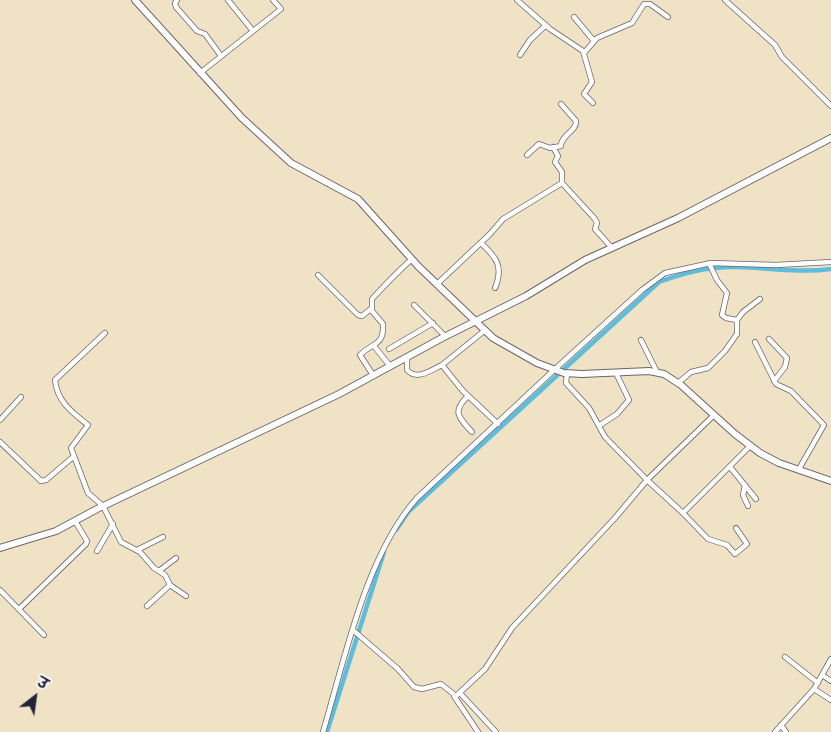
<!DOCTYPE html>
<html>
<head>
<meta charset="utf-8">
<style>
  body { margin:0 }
  #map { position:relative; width:831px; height:732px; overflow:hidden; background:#efe2c5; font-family:Sriracha,"Playpen Sans Deva",sans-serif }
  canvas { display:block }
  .north { position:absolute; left:10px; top:672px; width:50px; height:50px; -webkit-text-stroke:4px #f6f6f2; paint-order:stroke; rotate:30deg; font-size:14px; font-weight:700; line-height:20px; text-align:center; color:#22223b }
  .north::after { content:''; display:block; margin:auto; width:18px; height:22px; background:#22223b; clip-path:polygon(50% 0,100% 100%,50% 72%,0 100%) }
</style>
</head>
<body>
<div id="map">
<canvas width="831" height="732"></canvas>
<div class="north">उ</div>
</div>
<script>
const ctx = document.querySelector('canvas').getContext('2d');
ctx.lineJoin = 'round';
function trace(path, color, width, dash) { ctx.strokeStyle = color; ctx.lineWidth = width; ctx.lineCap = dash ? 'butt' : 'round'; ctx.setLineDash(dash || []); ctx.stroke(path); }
trace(new Path2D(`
  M 396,530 L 409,511 L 659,282 C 685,272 710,266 738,267 C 770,268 800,273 831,269
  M 327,732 L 384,552`), '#5ebddc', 4.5);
const street = new Path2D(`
  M 177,0 L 175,3 L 176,7 L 197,31 L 205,34 L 221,56
  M 228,0 L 253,31
  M 517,0 L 550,29 L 583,51 L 592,82 L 584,94 L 593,103
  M 725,0 L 775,45 L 782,57 L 831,106
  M 574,17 L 594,41
  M 584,53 L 597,38 L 632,23 L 644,4 L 650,4 L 668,17
  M 520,55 L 530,40 L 546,25
  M 200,73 L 281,9 L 273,0
  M 553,147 L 558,156 L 555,162 L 562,172 L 562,183
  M 527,155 L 539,144 L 550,148 L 561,146 C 561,135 577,131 576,121 L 561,104
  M 481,243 C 496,257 504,266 495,288
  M 318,275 L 358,315 L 362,316 L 372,308
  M 437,284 L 490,234 L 503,219 L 562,183 L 595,219 L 597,223 L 595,229 L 612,248
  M 414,305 L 445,336
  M 737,320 L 743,312 L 760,299
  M 484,331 L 442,365 L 463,391 L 498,424
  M 105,333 L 55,380 C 57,402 73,413 88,425 L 71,448 L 88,493 L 103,506 L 121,542 L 140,552 L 154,568 L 165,575 L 170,585 L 186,596
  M 769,339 L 787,358 L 785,367 L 774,381
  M 641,340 L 657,372
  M 755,342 L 776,384 L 791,391 L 824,425 L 799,469
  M 374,346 L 390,366
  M 389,349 L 433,323
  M 407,357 L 407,370 C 417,381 431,370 442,365
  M 567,373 L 566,383 L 589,408 L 605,437 L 647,480 L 683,513
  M 373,375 L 360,355 C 372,342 384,347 383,324 L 372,311 L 372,299 C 385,285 397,272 412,259
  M 678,383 L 691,372 L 708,368 L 725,351 L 737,334 L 737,320 L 726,318 L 722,315 L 727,293 L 717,280 L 709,263
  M 468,396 C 452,411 458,417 472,432
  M 0,420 L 21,397
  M 600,425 L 617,414 L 629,400 L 616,373
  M 0,442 L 41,481 L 46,480 L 73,457
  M 730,467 L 756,499
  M 745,485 L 743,495 L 748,506
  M 736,528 L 747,544 L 735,554 L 727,545 L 708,539 L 683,513 L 750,446
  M 137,550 L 163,537
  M 97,551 L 113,524
  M 159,571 L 176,558
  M 0,590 L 44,635
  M 147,606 L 170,585
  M 19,609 L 86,544 L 87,541 L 75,521
  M 354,631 L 398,669 L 414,687 L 422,689 L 441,684 L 456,696 L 485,669 L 512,628 L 615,518 L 647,480 L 714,415
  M 785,657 L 818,683
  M 822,675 L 831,681
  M 814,689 L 831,700
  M 460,693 L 496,732
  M 454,696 L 478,732
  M 781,725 L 786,732
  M 323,732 C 345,658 366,555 417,498 L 554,370 L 642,290 L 665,273 L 711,263 L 776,265 L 831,262
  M 775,732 L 814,689 L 831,659`);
const secondary = new Path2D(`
  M 135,0 L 242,118 L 291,163 L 358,199 L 418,266 L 493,338 L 537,363 L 564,373 L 582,374 L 649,371 L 664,374 L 681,385 L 735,434 L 760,453 L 779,463 L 831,481
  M 0,548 L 56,531 L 97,509 L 339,394 L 442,338 L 526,296 L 585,260 L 678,218 L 831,138`);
trace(street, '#6a656b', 6);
trace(secondary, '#6a656b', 8);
trace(street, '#fff', 4.5);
trace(secondary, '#fff', 6);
</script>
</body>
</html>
